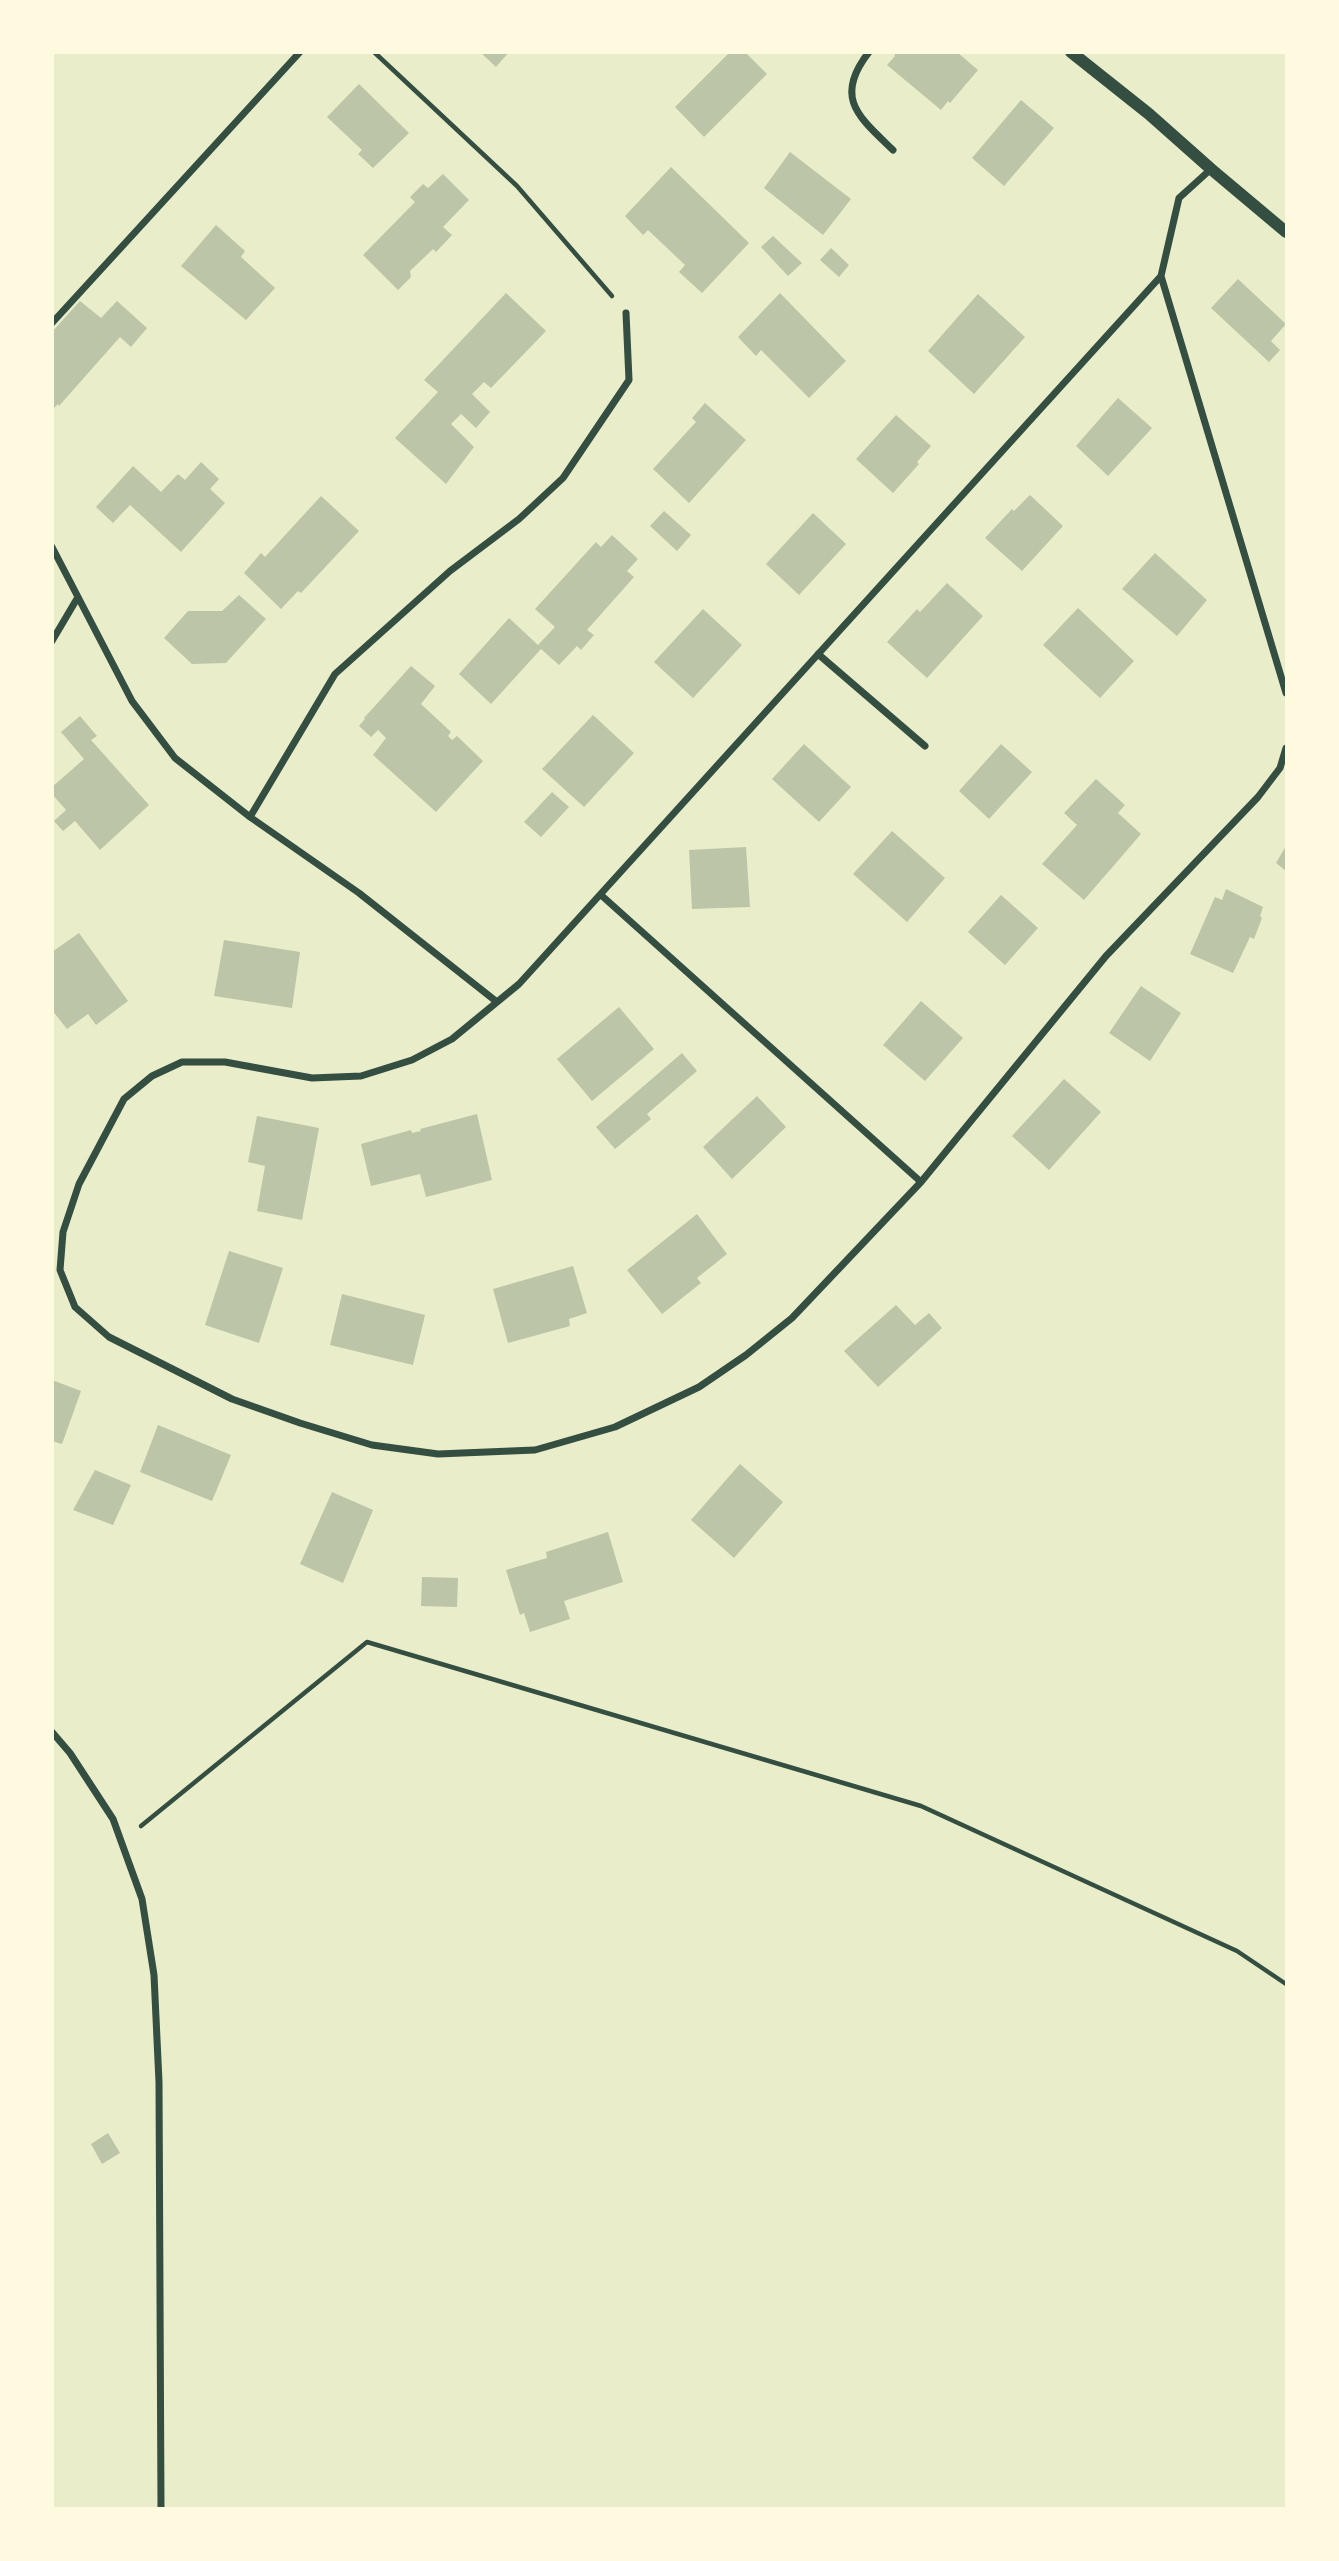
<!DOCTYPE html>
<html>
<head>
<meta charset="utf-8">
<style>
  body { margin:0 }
  #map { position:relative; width:1339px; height:2561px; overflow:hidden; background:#e9edc9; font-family:"Golos Text",sans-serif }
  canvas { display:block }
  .frame { position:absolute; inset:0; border:54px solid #fefae0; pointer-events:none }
</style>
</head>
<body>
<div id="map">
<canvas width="1339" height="2561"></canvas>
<div class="frame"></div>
</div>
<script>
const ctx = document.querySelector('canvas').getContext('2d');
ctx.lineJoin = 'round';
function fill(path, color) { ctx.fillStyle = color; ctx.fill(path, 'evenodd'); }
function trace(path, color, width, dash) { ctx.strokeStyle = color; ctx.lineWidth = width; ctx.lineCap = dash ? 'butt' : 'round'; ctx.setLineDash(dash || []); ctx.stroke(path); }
fill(new Path2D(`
  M 480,52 L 509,52 L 496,67 Z
  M 730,52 L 745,52 L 767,74 L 704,137 L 675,107 Z
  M 894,52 L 957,52 L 978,70 L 950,103 L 948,101 L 941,110 L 887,65 L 895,56 Z
  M 359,84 L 409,133 L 373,168 L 358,154 L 362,150 L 327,117 Z
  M 1021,100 L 1054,128 L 1004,186 L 972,158 Z
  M 790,152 L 851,199 L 823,235 L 764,188 Z
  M 671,167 L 749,243 L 702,293 L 679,272 L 685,265 L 648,230 L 643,235 L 625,216 Z
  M 443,174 L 469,200 L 443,227 L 452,235 L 436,252 L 433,249 L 410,271 L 411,277 L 398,290 L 363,255 L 415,202 L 410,197 L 423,184 L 428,188 Z
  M 216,225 L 245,251 L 241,257 L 275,288 L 246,320 L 181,266 Z
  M 773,236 L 802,263 L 788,276 L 761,247 Z
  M 831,248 L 849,265 L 839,277 L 820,260 Z
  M 1238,279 L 1286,324 L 1271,341 L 1280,350 L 1269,362 L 1211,308 Z
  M 506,293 L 546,331 L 491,388 L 484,382 L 472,394 L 490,412 L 476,428 L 461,414 L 451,424 L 474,447 L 446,484 L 395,438 L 438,392 L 424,380 Z
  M 780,293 L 846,361 L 809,398 L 761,350 L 756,356 L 738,337 Z
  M 978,294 L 1025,337 L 974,394 L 928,351 Z
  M 80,301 L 101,318 L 117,301 L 147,328 L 131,347 L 120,337 L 59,406 L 58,404 L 52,410 L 52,332 Z
  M 1118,398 L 1152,428 L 1108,476 L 1076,446 Z
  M 705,403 L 746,440 L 689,503 L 653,469 L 696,422 L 692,418 Z
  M 896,415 L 931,446 L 917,462 L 919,464 L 893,493 L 856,459 Z
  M 201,462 L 219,479 L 210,489 L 225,503 L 181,552 L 130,505 L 113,523 L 96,507 L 133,466 L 161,492 L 178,474 L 185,480 Z
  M 1030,495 L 1063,526 L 1022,571 L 985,538 L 1012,509 L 1014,511 Z
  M 321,496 L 359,531 L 301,593 L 298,591 L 281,609 L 244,573 L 261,553 L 265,557 Z
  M 664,511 L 691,535 L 677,551 L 650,526 Z
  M 813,513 L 846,544 L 799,595 L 766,564 Z
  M 612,535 L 638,559 L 627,571 L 634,577 L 587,630 L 594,635 L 581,650 L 577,646 L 559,665 L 541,649 L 491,704 L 459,674 L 509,618 L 538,645 L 555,627 L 535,609 L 596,542 L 601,547 Z
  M 1155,553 L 1207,600 L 1177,636 L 1122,589 Z
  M 947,583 L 983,616 L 927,678 L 887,642 L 917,609 L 920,612 Z
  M 239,595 L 266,619 L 226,663 L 192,664 L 164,638 L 188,611 L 222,611 Z
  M 1078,608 L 1134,661 L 1100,698 L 1043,645 Z
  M 703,609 L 742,645 L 693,698 L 654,662 Z
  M 411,666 L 435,686 L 421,704 L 451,732 L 448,736 L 452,740 L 457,736 L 483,761 L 436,812 L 373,755 L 386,738 L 378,730 L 371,737 L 359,726 L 365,719 L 364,718 Z
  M 593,715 L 634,753 L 584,807 L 542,769 Z
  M 80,716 L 97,736 L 91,740 L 149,805 L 100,850 L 75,821 L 63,831 L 54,821 L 66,810 L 52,794 L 52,787 L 84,759 L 61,732 Z
  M 804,744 L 851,787 L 819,822 L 772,779 Z
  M 1001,744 L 1032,772 L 989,819 L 959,791 Z
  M 1096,779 L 1125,805 L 1118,813 L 1141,834 L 1084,900 L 1042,864 L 1077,825 L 1064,813 Z
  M 552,792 L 569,807 L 541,837 L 524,822 Z
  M 892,831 L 945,878 L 907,922 L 853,874 Z
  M 1286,846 L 1286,871 L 1276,863 Z
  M 746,847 L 750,907 L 692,909 L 689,850 Z
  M 1226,889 L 1263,907 L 1260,916 L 1262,918 L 1254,939 L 1250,937 L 1233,973 L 1190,954 L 1215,897 L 1222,900 Z
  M 1001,895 L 1038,928 L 1005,965 L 968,932 Z
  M 79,933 L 128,1001 L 96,1025 L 88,1014 L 67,1029 L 52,1010 L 52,952 Z
  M 224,940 L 300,952 L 292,1008 L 214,996 Z
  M 1141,986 L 1181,1013 L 1150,1061 L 1109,1033 Z
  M 921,1001 L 963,1038 L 925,1081 L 883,1045 Z
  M 619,1007 L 654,1049 L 592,1101 L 557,1059 Z
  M 682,1053 L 697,1071 L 647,1114 L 651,1119 L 615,1149 L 596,1127 Z
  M 1064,1079 L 1101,1112 L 1049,1170 L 1012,1136 Z
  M 757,1096 L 786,1127 L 732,1179 L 703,1147 Z
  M 477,1114 L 492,1180 L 426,1197 L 420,1174 L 371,1186 L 361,1144 L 411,1130 L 412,1133 L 421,1131 L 420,1129 Z
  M 257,1116 L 319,1128 L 302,1220 L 257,1211 L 265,1166 L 248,1162 Z
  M 697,1214 L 727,1254 L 697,1278 L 701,1283 L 662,1314 L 627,1270 Z
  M 229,1251 L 283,1268 L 259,1343 L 205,1325 Z
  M 573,1266 L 587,1313 L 569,1319 L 570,1326 L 508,1343 L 493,1289 Z
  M 342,1294 L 425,1315 L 413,1365 L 330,1345 Z
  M 896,1305 L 915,1325 L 929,1313 L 942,1328 L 878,1387 L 844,1351 Z
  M 52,1380 L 81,1391 L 62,1444 L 52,1441 Z
  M 158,1425 L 231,1455 L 212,1501 L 140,1472 Z
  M 740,1464 L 783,1502 L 734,1558 L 691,1520 Z
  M 95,1470 L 131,1485 L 113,1525 L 73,1510 Z
  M 332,1492 L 373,1510 L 343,1583 L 300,1564 Z
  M 608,1532 L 623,1582 L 564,1601 L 570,1619 L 530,1632 L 524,1613 L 520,1615 L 506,1570 L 547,1558 L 546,1552 Z
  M 422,1577 L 458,1578 L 457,1607 L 421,1606 Z
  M 108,2133 L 120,2153 L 102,2164 L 91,2144 Z`), '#bcc5a7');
trace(new Path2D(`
  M 374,52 L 517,186 L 612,296
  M 141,1826 L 367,1642 L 921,1806 L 1237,1951 L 1286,1984`), '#344e41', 4.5);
trace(new Path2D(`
  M 869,52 C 833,98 859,117 893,150
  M 1211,169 L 1179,198 L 1161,276 L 1286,693
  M 1161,276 L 519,984 L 452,1039 L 412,1060 L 361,1076 L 312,1078 L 225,1062 L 182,1062 L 152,1076 L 124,1099 L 79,1184 L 63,1232 L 60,1270 L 75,1307 L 109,1337 L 232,1399 L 300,1423 L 372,1445 L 438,1454 L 535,1450 L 615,1427 L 699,1387 L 746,1355 L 792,1318 L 921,1182 L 1106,956 L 1258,797 L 1280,768 L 1286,748
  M 52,323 L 300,52
  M 52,547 L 78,597 L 52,641
  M 78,597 L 132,701 L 175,758 L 250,817 L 359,893 L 497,1002
  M 818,654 L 925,746
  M 250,817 L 335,674 L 450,571 L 519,519 L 563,478 L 629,380 L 626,313
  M 601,895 L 921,1182
  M 52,1732 L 70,1753 L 113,1819 L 142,1899 L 154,1975 L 159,2082 L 161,2508`), '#344e41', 7);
trace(new Path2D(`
  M 1071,52 L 1149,114 L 1211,169 L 1286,232`), '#344e41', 12);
</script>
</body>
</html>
